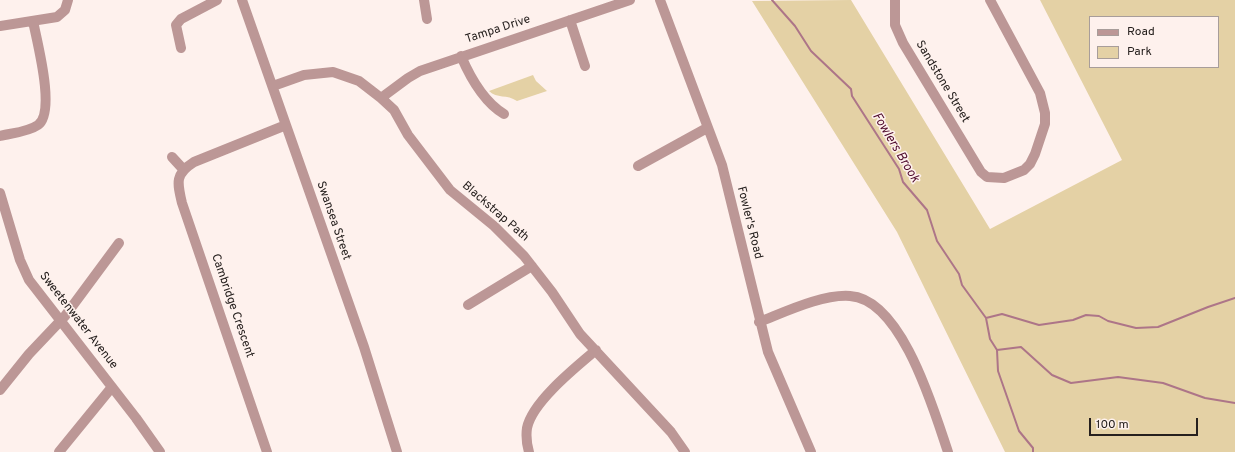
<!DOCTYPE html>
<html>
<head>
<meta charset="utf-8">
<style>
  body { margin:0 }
  #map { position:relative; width:1235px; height:452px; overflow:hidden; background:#fef1ed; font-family:Overpass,sans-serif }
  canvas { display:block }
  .legend { position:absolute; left:1089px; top:16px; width:130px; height:52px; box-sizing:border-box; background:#fef1ed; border:1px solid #a89d9a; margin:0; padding:5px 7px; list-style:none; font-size:12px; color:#26201e }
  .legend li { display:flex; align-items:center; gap:8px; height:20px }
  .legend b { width:20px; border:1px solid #a89d9a }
  .scale { position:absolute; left:1089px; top:418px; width:109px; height:18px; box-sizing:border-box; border:2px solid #26201e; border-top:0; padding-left:5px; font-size:12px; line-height:14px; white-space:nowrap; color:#26201e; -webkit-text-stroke:3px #fef1ed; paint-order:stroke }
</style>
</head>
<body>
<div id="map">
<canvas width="1235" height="452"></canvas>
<ul class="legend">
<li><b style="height:5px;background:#bc9796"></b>Road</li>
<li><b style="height:11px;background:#e4d1a5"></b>Park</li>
</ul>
<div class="scale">100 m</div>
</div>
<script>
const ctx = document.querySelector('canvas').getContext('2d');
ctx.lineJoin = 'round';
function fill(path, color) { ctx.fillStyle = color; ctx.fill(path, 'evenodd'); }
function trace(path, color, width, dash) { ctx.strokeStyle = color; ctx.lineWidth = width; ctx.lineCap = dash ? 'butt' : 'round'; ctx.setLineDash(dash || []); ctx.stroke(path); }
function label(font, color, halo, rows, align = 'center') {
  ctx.font = font + ' Overpass,sans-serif'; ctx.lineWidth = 3; ctx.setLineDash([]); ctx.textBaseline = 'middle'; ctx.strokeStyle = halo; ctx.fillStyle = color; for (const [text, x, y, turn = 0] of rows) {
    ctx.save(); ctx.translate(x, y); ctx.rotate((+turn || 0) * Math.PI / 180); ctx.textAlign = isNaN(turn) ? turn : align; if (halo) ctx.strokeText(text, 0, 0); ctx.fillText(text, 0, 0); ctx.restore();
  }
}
fill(new Path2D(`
  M 851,0 L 990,229 L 1122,160 L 1040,0 L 1235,0 L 1235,452 L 1005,452 L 897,232 L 752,1 ZM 1090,17 L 1218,17 L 1218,67 L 1090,67 Z
  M 533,75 L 536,81 L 547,91 L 517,101 C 507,94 497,99 489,91 Z`), '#e4d1a5');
trace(new Path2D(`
  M 772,0 L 795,26 L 811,51 L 851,89 L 852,96 L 899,169 L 903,182 L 927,210 L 937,241 L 959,274 L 962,285 L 986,318 L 990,339 L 997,350 L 998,371 L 1019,431 L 1033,448 L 1033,452
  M 986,318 L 1002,314 L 1039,325 L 1073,320 L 1086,315 L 1099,316 L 1108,321 L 1136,328 L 1158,327 L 1208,307 L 1235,298
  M 997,350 L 1021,347 L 1052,375 L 1071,383 L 1118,377 L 1163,383 L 1205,398 L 1235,403`), '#ad7588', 2);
trace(new Path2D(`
  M 242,0 L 364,347 L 397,452
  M 424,0 L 427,19
  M 660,0 L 722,165 L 768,352 L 811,452
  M 895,0 L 895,25 L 903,43 L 981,172 L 987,177 L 1004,178 L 1024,170 L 1030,164 L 1035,154 L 1045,124 L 1045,113 L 1040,93 L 990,0
  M 570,20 L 585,66
  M 0,26 L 57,17 L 65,10 L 68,0
  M 181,48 L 176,25 L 181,19 L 217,0
  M 461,56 C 470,77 484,102 504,114
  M 273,86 L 304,75 L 333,72 L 359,81 L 381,98 L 394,110 L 408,135 L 450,190 L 494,226 L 524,256 L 552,292 L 580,334 L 671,432 L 685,452
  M 381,98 L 408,78 L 420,71 L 630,0
  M 0,136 C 12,133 28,132 38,125 C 56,112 37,42 33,21
  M 172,157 L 183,169
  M 638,166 L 707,128
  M 0,193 L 20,260 L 29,280 L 136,418 L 160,452
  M 468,305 L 532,266
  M 759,322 C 785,312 822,294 850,296 C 902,299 934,411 948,452
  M 0,390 L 29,354 L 65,316 L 119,243
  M 59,452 L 112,387
  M 267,452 L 182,203 C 177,182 175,174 194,162 L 286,125
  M 529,452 C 527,445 526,435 527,428 C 532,402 576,367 596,350`), '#bc9796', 10);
label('12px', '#26201e', '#fef1ed', [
  ["Tampa Drive",498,30,-18],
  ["Sandstone Street",942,82,59],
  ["Blackstrap Path",495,212,41],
  ["Swansea Street",333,221,71],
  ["Fowler's Road",749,223,76],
  ["Cambridge Crescent",232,306,71],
  ["Sweetenwater Avenue",78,321,52]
]);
label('italic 13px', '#4e0a2b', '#fef1ed', [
  ["Fowlers Brook",895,148,59]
]);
</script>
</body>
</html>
